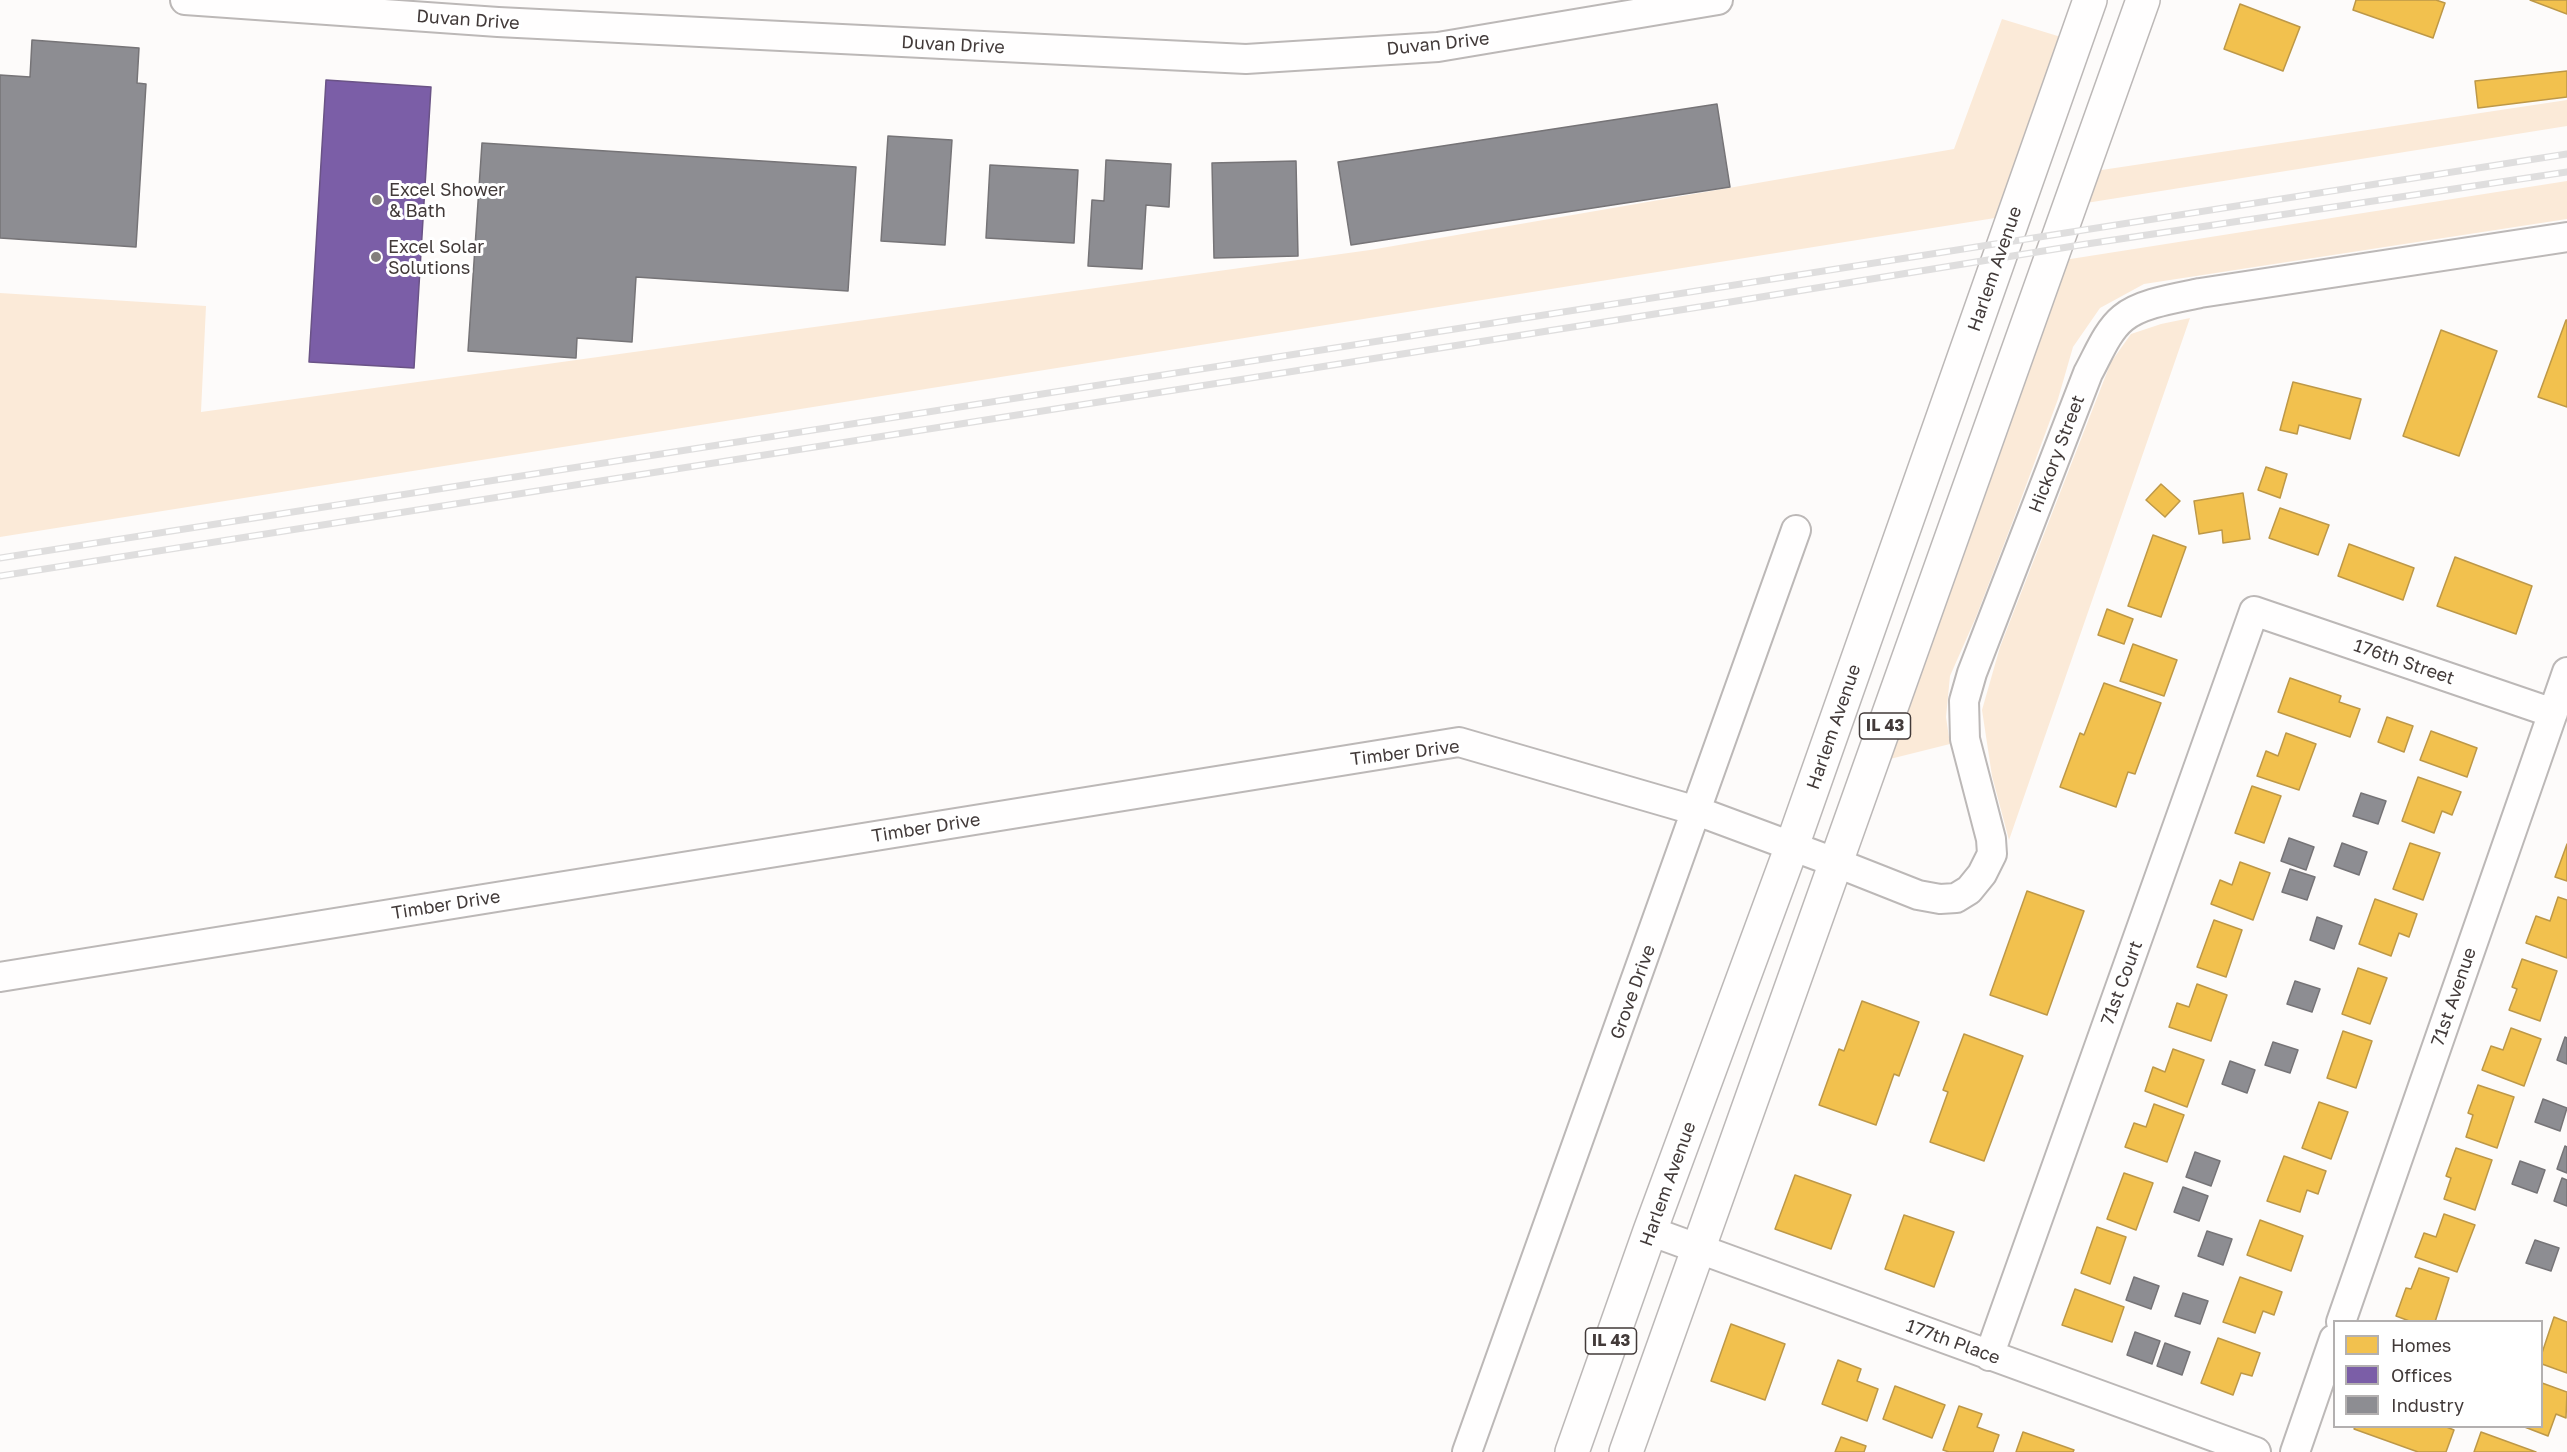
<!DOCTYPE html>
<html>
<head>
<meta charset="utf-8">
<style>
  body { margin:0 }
  #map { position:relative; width:2567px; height:1452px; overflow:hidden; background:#fdfbfa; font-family:"Golos Text",sans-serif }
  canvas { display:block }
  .legend { position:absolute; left:2333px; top:1320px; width:210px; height:108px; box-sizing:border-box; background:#fff; border:2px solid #b3b0b0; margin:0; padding:8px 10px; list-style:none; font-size:18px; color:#423a39 }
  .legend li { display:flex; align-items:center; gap:12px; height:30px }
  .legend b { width:30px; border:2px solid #b3b0b0 }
</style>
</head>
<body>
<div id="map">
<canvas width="2567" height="1452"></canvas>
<ul class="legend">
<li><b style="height:16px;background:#f2c14e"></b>Homes</li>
<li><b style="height:16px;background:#7b5ea7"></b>Offices</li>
<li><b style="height:16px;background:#8d8d92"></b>Industry</li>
</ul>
</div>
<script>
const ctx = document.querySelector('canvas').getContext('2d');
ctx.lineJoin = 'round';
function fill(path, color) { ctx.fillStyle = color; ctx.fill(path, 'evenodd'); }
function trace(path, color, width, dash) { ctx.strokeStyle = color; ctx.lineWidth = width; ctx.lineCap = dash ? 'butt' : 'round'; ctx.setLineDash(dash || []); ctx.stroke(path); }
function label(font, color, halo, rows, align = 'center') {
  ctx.font = font + ' "Golos Text",sans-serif'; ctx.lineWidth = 6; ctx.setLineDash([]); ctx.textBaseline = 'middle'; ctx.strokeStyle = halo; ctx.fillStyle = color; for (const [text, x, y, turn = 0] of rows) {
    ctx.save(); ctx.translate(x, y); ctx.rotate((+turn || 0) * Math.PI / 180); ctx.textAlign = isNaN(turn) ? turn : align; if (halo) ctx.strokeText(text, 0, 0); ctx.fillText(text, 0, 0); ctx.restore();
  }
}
fill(new Path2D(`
  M 2002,19 L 2061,37 L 1995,218 L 0,537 L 0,293 L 206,306 L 201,412 L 1370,250 L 1954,149 Z
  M 2567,100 L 2567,126 L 2086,203 L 2095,171 Z
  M 2567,181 L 2567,219 L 2144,284 L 2100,308 L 2073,347 L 2058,399 L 2011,526 L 1976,617 L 1950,676 L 1946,717 L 1950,744 L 1886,760 L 2064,260 Z
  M 2190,318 L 2009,840 L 1992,776 L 1982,710 L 2000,647 L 2111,362 L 2131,334 L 2161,324 Z`), '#fbead8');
const homes = new Path2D(`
  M 2356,0 L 2436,0 L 2445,3 L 2433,38 L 2353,10 Z
  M 2530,0 L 2567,0 L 2567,14 Z
  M 2240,4 L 2300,27 L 2283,71 L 2224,49 Z
  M 2567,71 L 2567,97 L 2478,108 L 2475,81 Z
  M 2566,320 L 2567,320 L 2567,407 L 2538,397 Z
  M 2441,330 L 2497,351 L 2459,456 L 2403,436 Z
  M 2293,382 L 2361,399 L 2350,439 L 2299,425 L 2297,434 L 2280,430 Z
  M 2266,467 L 2287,474 L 2280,498 L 2258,490 Z
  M 2161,484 L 2180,501 L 2165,517 L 2146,500 Z
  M 2243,493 L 2250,539 L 2223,543 L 2222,530 L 2199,534 L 2194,501 Z
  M 2280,508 L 2329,525 L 2318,555 L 2269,538 Z
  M 2153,535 L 2186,547 L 2161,617 L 2128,606 Z
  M 2349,544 L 2414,568 L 2403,600 L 2338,576 Z
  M 2455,557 L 2532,586 L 2516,634 L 2437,606 Z
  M 2107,609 L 2133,619 L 2124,644 L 2098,635 Z
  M 2133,644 L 2177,660 L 2164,696 L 2120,681 Z
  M 2290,678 L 2341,696 L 2339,702 L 2360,709 L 2350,737 L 2278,712 Z
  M 2104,683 L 2161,703 L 2135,774 L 2128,772 L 2116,807 L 2060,787 L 2080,733 L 2084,735 Z
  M 2387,717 L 2413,726 L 2404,752 L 2378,742 Z
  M 2431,731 L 2477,748 L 2467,777 L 2420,760 Z
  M 2286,733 L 2316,744 L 2299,790 L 2257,776 L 2266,751 L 2278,756 Z
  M 2418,777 L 2461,792 L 2452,815 L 2442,811 L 2434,833 L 2402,821 Z
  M 2252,786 L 2281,796 L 2264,843 L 2235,833 Z
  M 2410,843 L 2440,853 L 2423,900 L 2393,889 Z
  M 2567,844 L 2567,881 L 2555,877 Z
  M 2240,862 L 2270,873 L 2253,920 L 2211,904 L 2220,880 L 2232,885 Z
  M 2027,891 L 2084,911 L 2047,1015 L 1990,995 Z
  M 2558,897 L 2567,900 L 2567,958 L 2526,943 L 2536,916 L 2550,921 Z
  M 2375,899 L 2417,914 L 2409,937 L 2399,933 L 2391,956 L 2359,944 Z
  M 2214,920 L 2242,930 L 2226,977 L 2197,967 Z
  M 2522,959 L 2557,971 L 2540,1021 L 2509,1010 L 2517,989 L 2512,987 Z
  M 2358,968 L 2387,978 L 2370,1024 L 2342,1014 Z
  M 2197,984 L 2227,995 L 2211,1041 L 2169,1027 L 2177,1003 L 2189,1007 Z
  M 1862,1001 L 1919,1022 L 1899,1076 L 1894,1074 L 1876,1125 L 1819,1105 L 1839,1049 L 1844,1051 Z
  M 2511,1028 L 2541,1039 L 2524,1086 L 2482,1070 L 2491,1046 L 2503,1050 Z
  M 2343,1031 L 2372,1041 L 2356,1088 L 2327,1078 Z
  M 1964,1034 L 2023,1056 L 1984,1161 L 1930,1142 L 1948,1092 L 1943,1090 Z
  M 2173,1049 L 2204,1060 L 2187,1107 L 2145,1091 L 2153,1067 L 2165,1072 Z
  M 2478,1085 L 2514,1097 L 2497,1148 L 2466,1137 L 2473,1115 L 2468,1113 Z
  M 2319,1102 L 2348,1112 L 2331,1159 L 2302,1148 Z
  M 2154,1104 L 2184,1115 L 2167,1162 L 2125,1147 L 2134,1123 L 2146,1127 Z
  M 2456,1148 L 2492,1160 L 2475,1210 L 2444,1199 L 2451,1178 L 2446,1176 Z
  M 2284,1156 L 2326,1171 L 2318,1194 L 2307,1190 L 2300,1212 L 2267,1201 Z
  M 2124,1173 L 2153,1183 L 2136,1230 L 2107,1219 Z
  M 1795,1175 L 1851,1195 L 1831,1249 L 1775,1229 Z
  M 2444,1214 L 2475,1225 L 2457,1272 L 2415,1257 L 2424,1233 L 2436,1237 Z
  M 1904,1215 L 1954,1232 L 1934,1287 L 1885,1269 Z
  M 2260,1220 L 2303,1236 L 2291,1271 L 2247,1255 Z
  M 2097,1227 L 2126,1237 L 2110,1284 L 2081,1273 Z
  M 2419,1268 L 2449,1278 L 2435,1322 L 2412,1322 L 2396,1316 L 2406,1288 L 2411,1289 Z
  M 2240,1277 L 2282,1292 L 2274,1315 L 2263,1311 L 2255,1333 L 2223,1322 Z
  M 2075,1289 L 2124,1307 L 2112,1342 L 2062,1325 Z
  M 2554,1317 L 2567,1322 L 2567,1373 L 2542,1364 L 2542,1353 Z
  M 1731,1324 L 1785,1344 L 1765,1400 L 1711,1381 Z
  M 2218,1338 L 2260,1353 L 2252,1376 L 2241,1373 L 2233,1395 L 2201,1383 Z
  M 1838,1360 L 1861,1369 L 1857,1381 L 1878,1389 L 1867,1421 L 1822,1404 Z
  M 2542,1383 L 2567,1392 L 2566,1418 L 2556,1414 L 2548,1436 L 2522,1426 L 2542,1426 Z
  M 1895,1386 L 1945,1405 L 1932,1438 L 1883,1419 Z
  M 1959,1406 L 1982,1414 L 1977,1427 L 1999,1435 L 1993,1452 L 1949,1452 L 1943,1450 Z
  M 2356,1426 L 2444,1426 L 2454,1430 L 2446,1452 L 2418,1452 L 2354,1429 Z
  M 2023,1432 L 2074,1450 L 2073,1452 L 2016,1452 Z
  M 2481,1432 L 2536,1452 L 2474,1452 Z
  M 1841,1437 L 1866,1446 L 1864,1452 L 1835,1452 Z`);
fill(homes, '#f2c14e');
trace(homes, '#bd9848', 1.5);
const offices = new Path2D(`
  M 326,80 L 431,87 L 414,368 L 309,362 Z`);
fill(offices, '#7b5ea7');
trace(offices, '#6a5386', 1.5);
const industry = new Path2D(`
  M 32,40 L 139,48 L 137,83 L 146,84 L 136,247 L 0,238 L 0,75 L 30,77 Z
  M 1717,104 L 1730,187 L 1351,245 L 1338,162 Z
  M 888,136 L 952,140 L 945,245 L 881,241 Z
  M 482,143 L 856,167 L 848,291 L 636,277 L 632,342 L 577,338 L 576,358 L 468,351 Z
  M 1106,160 L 1171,164 L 1169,207 L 1146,205 L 1142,269 L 1088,266 L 1092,200 L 1104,201 Z
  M 1296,161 L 1298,256 L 1214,258 L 1212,163 Z
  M 990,165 L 1078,170 L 1074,243 L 986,238 Z
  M 2361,793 L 2386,801 L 2378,824 L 2353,816 Z
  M 2289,838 L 2314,847 L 2306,870 L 2281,861 Z
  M 2342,843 L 2367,852 L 2359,875 L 2334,866 Z
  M 2290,869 L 2315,877 L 2307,900 L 2282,892 Z
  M 2317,917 L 2342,926 L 2334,949 L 2310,940 Z
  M 2295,981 L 2320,989 L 2312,1012 L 2287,1004 Z
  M 2565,1037 L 2567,1038 L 2567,1064 L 2557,1060 Z
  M 2273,1042 L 2298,1050 L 2290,1073 L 2265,1065 Z
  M 2230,1061 L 2255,1070 L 2247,1093 L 2222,1084 Z
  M 2543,1099 L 2567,1108 L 2560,1131 L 2535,1122 Z
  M 2565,1146 L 2567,1147 L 2567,1173 L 2557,1169 Z
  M 2195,1152 L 2220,1161 L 2211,1186 L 2186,1177 Z
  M 2520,1161 L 2545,1170 L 2537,1193 L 2512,1184 Z
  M 2562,1178 L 2567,1180 L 2567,1206 L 2554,1201 Z
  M 2183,1187 L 2208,1196 L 2199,1221 L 2174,1212 Z
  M 2207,1231 L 2232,1239 L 2223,1265 L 2198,1256 Z
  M 2535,1240 L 2559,1248 L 2551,1271 L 2526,1263 Z
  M 2134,1277 L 2159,1286 L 2151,1309 L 2126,1300 Z
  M 2183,1293 L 2208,1301 L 2200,1324 L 2175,1316 Z
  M 2135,1332 L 2160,1341 L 2152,1364 L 2127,1355 Z
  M 2165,1343 L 2190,1352 L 2182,1375 L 2157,1366 Z`);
fill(industry, '#8d8d92');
trace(industry, '#767477', 1.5);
const minor = new Path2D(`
  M 185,0 L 498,22 L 1246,59 L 1438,47 L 1718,0
  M 0,977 L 1459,742 L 1697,811 L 1837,863 L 1918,895 L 1940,899 L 1956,898 L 1969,890 L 1982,874 L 1992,854 L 1991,839 L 1965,739 L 1964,701 L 1972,673 L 2088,373 C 2098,355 2107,331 2123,318 C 2141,303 2177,298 2200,293 L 2567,237
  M 1650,1231 L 2256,1452
  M 2341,1322 L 2567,672
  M 1989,1356 L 2254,611 L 2553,713
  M 1467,1452 L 1796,530
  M 2295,1452 L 2334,1339`);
const major = new Path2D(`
  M 1572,1452 L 1650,1231 L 1792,846 L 2090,0
  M 1626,1452 L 2143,0`);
trace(minor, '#bcb8b7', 32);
trace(major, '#bcb8b7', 36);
trace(minor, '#fffefe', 28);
trace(major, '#fffefe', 33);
const rail = new Path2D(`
  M 0,558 L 2567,154
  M 0,576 L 1718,304 L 2080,245 L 2567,172`);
trace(rail, '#dfdede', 7);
trace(rail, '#fff', 4.5, [14]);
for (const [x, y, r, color] of [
  [377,200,6,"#837e7d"],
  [376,257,6,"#837e7d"]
]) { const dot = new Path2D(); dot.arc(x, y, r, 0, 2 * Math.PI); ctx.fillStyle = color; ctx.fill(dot); trace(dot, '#fff', 2); }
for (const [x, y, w] of [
  [1885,726,51],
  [1611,1341,51]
]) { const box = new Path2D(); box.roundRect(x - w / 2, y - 13, w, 26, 4.5); ctx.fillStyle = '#fff'; ctx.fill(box); trace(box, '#423a39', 1.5); }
label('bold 16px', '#423a39', null, [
  ["IL 43",1885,726],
  ["IL 43",1611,1341]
]);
label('18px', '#423a39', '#fff', [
  ["Duvan Drive",468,20,4],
  ["Duvan Drive",1438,44,-6],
  ["Duvan Drive",953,45,3],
  ["Harlem Avenue",1995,269,-71],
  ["Hickory Street",2057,454,-69],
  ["176th Street",2404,662,19],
  ["Harlem Avenue",1834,727,-71],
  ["Timber Drive",1405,753,-7],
  ["Timber Drive",926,828,-9],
  ["Timber Drive",446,905,-9],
  ["71st Court",2122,983,-70],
  ["Grove Drive",1633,992,-70],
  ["71st Avenue",2454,997,-71],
  ["Harlem Avenue",1668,1184,-70],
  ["177th Place",1953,1342,20]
]);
label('18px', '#423a39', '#fff', [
  ["Excel Shower",389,190],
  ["& Bath",389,211],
  ["Excel Solar",388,247],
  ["Solutions",388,268]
], 'left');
</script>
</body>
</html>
